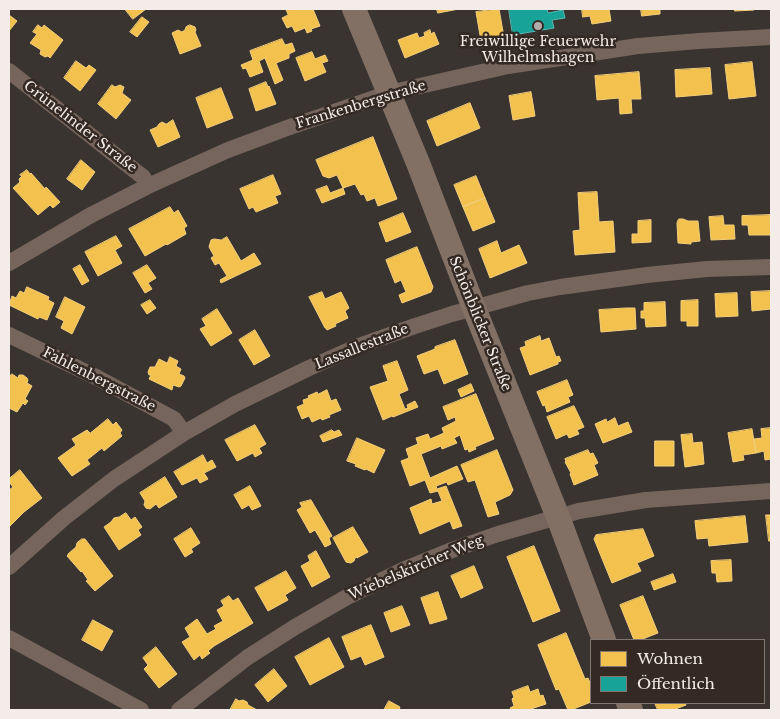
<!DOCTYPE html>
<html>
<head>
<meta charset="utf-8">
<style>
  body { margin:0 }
  #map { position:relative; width:780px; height:719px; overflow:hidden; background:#3a3430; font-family:"Libre Baskerville",serif }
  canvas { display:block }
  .frame { position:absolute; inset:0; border:10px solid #f4ece8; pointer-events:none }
  .legend { position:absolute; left:590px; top:639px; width:175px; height:65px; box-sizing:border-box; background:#342923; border:1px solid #817772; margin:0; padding:6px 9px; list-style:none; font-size:15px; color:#f4ece8 }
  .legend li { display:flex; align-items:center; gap:10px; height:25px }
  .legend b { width:25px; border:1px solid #817772 }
</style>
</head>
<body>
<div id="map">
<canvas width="780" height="719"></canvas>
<div class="frame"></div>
<ul class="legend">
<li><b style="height:14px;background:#f2c14e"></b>Wohnen</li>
<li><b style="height:14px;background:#17a398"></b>Öffentlich</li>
</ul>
</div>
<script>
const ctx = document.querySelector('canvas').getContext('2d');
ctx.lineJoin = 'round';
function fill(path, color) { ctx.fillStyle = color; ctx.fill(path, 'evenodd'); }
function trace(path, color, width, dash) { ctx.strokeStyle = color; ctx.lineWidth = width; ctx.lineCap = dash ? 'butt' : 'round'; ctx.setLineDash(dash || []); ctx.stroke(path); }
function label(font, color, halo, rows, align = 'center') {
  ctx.font = font + ' "Libre Baskerville",serif'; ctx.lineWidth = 5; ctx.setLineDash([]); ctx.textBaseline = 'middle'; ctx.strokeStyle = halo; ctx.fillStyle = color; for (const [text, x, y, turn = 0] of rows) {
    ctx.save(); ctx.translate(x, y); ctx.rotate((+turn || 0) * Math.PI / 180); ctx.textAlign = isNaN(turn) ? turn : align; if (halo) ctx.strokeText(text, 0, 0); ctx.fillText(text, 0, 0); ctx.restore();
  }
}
const homes = new Path2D(`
  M 125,9 L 146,9 L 133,19 Z
  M 286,9 L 313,9 L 320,26 L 311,29 L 312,31 L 307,33 L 305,28 L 295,32 L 292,26 L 287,28 L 282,18 L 288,15 Z
  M 437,9 L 459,9 L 438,13 Z
  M 499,9 L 504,37 L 490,40 L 490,39 L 481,41 L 476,12 Z
  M 582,9 L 609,9 L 611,21 L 592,24 L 590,16 L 583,17 Z
  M 641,9 L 660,9 L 660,14 L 642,16 Z
  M 735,9 L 754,9 L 754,10 L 735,11 Z
  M 9,15 L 17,21 L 9,31 Z
  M 142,17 L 149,22 L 137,37 L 130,32 Z
  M 38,25 L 42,28 L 44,25 L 63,40 L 50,58 L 48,56 L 45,57 L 40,54 L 41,50 L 30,43 L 37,34 L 33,32 Z
  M 190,25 L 195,27 L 196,30 L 195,32 L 201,46 L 180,54 L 172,33 L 178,30 L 182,32 L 185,30 L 186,27 Z
  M 430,30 L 431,34 L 434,32 L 439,44 L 405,58 L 398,40 L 417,33 L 419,38 L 425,36 L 424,33 Z
  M 282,39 L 285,45 L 292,43 L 295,51 L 289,54 L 289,58 L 276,63 L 283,80 L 275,84 L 265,58 L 259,61 L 263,72 L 250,77 L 246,68 L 243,69 L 241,65 L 253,60 L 250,51 Z
  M 312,52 L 315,59 L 325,55 L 328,61 L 322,63 L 326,72 L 305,81 L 296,58 Z
  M 76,61 L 86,68 L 89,65 L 96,70 L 80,91 L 64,78 Z
  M 752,62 L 756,96 L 729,99 L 725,65 Z
  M 710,68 L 712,94 L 676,97 L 675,70 Z
  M 639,72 L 641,99 L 631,99 L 632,113 L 620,114 L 619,98 L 597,100 L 595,76 Z
  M 266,82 L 268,87 L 269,86 L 276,104 L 256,111 L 249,89 Z
  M 112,85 L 115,87 L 120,85 L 124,87 L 122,93 L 131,100 L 116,119 L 98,104 Z
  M 221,88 L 233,118 L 207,128 L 196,98 Z
  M 531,92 L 535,116 L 513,120 L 509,96 Z
  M 470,103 L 480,128 L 437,146 L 427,121 Z
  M 173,120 L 180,137 L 158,147 L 150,130 L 157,127 L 159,124 L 162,122 L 166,124 Z
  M 373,137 L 397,199 L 378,206 L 375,198 L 367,201 L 364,194 L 361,195 L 355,184 L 343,188 L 337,175 L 329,178 L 323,176 L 316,160 Z
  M 81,160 L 95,172 L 82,190 L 67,179 Z
  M 27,170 L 30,174 L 31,173 L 45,189 L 46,187 L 60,202 L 53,208 L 50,205 L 38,215 L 13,188 L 20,182 L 19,179 L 22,176 L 20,175 Z
  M 273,175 L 281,194 L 275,196 L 278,203 L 256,212 L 253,207 L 249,209 L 240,189 Z
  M 476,176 L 485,198 L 463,207 L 454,185 Z
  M 327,186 L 330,193 L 343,188 L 345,194 L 322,203 L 316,190 Z
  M 597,192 L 599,222 L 613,221 L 615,252 L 575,255 L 573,231 L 580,230 L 578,193 Z
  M 485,198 L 495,222 L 473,231 L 463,207 Z
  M 170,207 L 174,213 L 178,210 L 187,226 L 184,228 L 186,234 L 167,245 L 166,244 L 145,256 L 129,229 Z
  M 403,213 L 411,232 L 386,242 L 379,223 Z
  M 770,215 L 771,235 L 749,235 L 748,225 L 742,225 L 742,216 Z
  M 723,216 L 724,225 L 734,225 L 735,239 L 711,240 L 709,217 Z
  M 679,219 L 683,219 L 688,221 L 698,221 L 700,241 L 691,242 L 691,244 L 678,243 L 677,223 Z
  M 651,220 L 651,242 L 632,243 L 632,234 L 638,234 L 638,221 Z
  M 116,236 L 122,246 L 115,250 L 122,263 L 98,276 L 85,252 Z
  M 227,237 L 241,261 L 254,253 L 261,264 L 221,283 L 220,280 L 227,276 L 219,263 L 215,265 L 211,258 L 214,256 L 209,247 L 211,240 L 214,239 L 221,240 Z
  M 497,241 L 501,253 L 519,245 L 527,263 L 490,278 L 479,249 Z
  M 417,247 L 433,287 L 431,292 L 402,303 L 399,295 L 406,292 L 401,280 L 395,283 L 386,260 Z
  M 80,265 L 89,281 L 82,285 L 73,269 Z
  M 147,265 L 156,278 L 148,283 L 152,289 L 145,293 L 133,273 Z
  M 27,287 L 49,297 L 48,300 L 54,303 L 47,320 L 39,317 L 38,319 L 9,305 L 12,296 L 16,298 L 20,291 L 24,293 Z
  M 771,291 L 771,309 L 752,311 L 751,292 Z
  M 322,292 L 325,299 L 341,292 L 349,308 L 345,311 L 348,318 L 335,324 L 336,326 L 327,330 L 326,328 L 325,328 L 309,297 Z
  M 737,293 L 738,316 L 716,317 L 715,294 Z
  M 65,297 L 85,307 L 72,334 L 61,328 L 64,321 L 56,317 Z
  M 150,300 L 156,308 L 147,314 L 141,305 Z
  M 698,300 L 698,326 L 687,326 L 687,321 L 681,321 L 681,301 Z
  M 665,302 L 666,326 L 646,327 L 645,318 L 641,318 L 641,311 L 644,311 L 644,303 Z
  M 626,308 L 635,308 L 636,329 L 601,332 L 599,310 Z
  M 217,309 L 232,333 L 211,346 L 200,329 L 206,326 L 202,319 Z
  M 255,330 L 270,356 L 254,365 L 239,340 Z
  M 540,336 L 541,341 L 549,338 L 556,357 L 559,356 L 561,361 L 558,362 L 558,364 L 530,375 L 520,348 L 526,346 L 525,342 Z
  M 455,340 L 468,374 L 444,384 L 438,369 L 424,374 L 417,356 L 435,349 L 435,347 Z
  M 170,357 L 178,361 L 176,366 L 181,369 L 179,374 L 184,376 L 185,378 L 181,386 L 179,387 L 173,385 L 172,390 L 149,379 L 151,375 L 149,375 L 148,372 L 150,367 L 155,367 L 159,359 L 167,363 Z
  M 397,361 L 408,390 L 399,394 L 405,409 L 408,408 L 407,405 L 415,401 L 418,407 L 393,417 L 392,416 L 383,420 L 370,387 L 388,381 L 383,366 Z
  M 12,374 L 18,378 L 19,375 L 23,375 L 27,378 L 28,380 L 27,383 L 32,386 L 26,397 L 25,399 L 28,401 L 25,405 L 23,403 L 17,412 L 9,408 L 9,378 Z
  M 567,380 L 573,395 L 568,397 L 570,402 L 547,412 L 545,405 L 543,406 L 537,392 Z
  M 471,384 L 474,391 L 461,397 L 458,390 Z
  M 327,390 L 331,401 L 336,399 L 341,410 L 329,415 L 330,417 L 322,420 L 321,418 L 312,422 L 309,416 L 302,419 L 297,407 L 304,404 L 303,400 L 309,398 L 308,396 L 317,392 L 318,394 Z
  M 476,394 L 494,439 L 475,447 L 476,449 L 469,452 L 468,449 L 465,450 L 460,435 L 454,438 L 457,443 L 442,449 L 441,446 L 421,454 L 430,478 L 457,466 L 463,479 L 448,485 L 447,482 L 436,486 L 437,489 L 446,486 L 462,526 L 453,529 L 450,521 L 420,534 L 410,508 L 431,499 L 432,504 L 442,501 L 438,491 L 430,493 L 425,480 L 410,486 L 401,461 L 409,458 L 406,449 L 418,444 L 416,438 L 428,434 L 430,439 L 444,433 L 442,428 L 456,421 L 455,417 L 448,420 L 443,407 Z
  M 574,406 L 584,427 L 577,430 L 579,434 L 569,438 L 567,434 L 556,439 L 547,417 Z
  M 615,418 L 618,426 L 628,422 L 632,432 L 603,443 L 595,424 L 606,419 L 607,422 Z
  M 108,419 L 113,425 L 116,422 L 122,430 L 120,433 L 122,436 L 104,451 L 102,448 L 87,460 L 90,464 L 72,476 L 58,458 L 76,445 L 72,439 L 87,430 L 90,433 Z
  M 255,425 L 266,444 L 259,448 L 262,453 L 255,457 L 253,453 L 237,461 L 225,440 Z
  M 771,428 L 771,459 L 765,460 L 764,451 L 756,453 L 754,439 L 762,438 L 761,429 Z
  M 752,429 L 756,453 L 743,455 L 744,460 L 733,462 L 728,433 Z
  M 332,430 L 334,432 L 339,430 L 342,435 L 323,442 L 320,436 Z
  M 692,434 L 693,443 L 702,442 L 704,464 L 685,467 L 681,435 Z
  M 357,438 L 385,450 L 374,473 L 366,469 L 365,470 L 355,466 L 356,464 L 347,461 Z
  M 655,441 L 674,441 L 674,466 L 655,466 Z
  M 497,450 L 513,490 L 510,495 L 495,502 L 499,514 L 488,517 L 475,480 L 468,482 L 461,465 Z
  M 588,450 L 590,454 L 593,453 L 598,463 L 594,465 L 598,475 L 574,485 L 570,474 L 571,473 L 565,462 L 566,461 L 565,459 Z
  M 203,455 L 207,463 L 212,460 L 216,467 L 204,473 L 208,479 L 200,483 L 197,478 L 182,485 L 174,472 Z
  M 20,470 L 42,498 L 24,512 L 9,527 L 9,495 L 10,494 L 9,490 L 13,487 L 9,482 L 9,479 Z
  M 165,477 L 177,497 L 159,508 L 156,504 L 150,509 L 146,508 L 144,505 L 145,501 L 140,493 Z
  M 250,486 L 261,506 L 252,510 L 249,505 L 242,509 L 234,495 Z
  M 311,500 L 332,536 L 329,538 L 331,544 L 325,547 L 315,530 L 310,533 L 297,510 L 302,507 L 300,503 Z
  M 126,513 L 131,520 L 135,517 L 142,527 L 138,530 L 141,535 L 119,550 L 104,527 L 111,522 L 114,518 L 119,517 Z
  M 766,515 L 771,515 L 771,541 L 769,541 Z
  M 745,516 L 748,542 L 709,546 L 708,538 L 697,539 L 695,521 Z
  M 353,527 L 368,552 L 357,558 L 357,557 L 355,558 L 354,561 L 351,563 L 346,562 L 333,538 Z
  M 191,528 L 200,543 L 191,549 L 193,552 L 185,557 L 174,539 Z
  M 643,529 L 654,556 L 637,563 L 641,571 L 612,583 L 594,539 L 596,535 Z
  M 82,539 L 85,539 L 113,576 L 95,591 L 86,581 L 88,580 L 82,571 L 81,572 L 67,556 L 68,555 L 68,554 L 76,547 L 77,543 Z
  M 534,546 L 560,611 L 533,622 L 507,557 Z
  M 316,551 L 330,577 L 312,587 L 301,566 L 310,561 L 308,556 Z
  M 731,560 L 732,581 L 717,582 L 716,573 L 712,573 L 711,561 Z
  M 474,566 L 483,588 L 461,598 L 451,576 Z
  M 286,571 L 296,588 L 285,595 L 288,600 L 268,611 L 255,588 Z
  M 673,574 L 676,582 L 654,590 L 651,582 Z
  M 438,592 L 447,619 L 430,624 L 421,598 Z
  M 229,596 L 233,601 L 238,598 L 253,623 L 214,646 L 208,651 L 210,653 L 202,659 L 200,655 L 194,660 L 182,642 L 190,637 L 185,628 L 197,619 L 207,634 L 216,629 L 214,626 L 223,621 L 217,610 L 224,606 L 221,601 Z
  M 643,596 L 658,633 L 640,640 L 634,640 L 620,605 Z
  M 402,606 L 410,625 L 391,632 L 384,613 Z
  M 93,620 L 113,631 L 102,651 L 82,640 Z
  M 371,625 L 384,657 L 365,665 L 361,656 L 351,660 L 342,637 Z
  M 566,633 L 585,679 L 588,678 L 591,685 L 591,702 L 571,710 L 568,710 L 559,689 L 556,690 L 538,645 Z
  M 329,638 L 344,667 L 310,685 L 295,657 Z
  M 156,647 L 177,674 L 159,688 L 144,669 L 148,665 L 143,658 Z
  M 274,669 L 287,686 L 268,702 L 255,685 Z
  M 528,686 L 530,692 L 538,689 L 540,696 L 543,695 L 546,704 L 528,710 L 511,710 L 510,708 L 514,706 L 512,699 L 514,697 L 512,692 Z
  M 236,699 L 239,701 L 243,700 L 247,702 L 248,705 L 257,710 L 230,710 Z
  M 389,701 L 400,707 L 399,710 L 384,710 Z
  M 655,703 L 685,703 L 686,705 L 673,710 L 658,710 Z`);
fill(homes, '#f2c14e');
trace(homes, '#f3ce7c', 1);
const public = new Path2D(`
  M 509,9 L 547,9 L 548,13 L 563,10 L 565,18 L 552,20 L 554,28 L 513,35 Z`);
fill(public, '#17a398');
trace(public, '#59b9b0', 1);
trace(new Path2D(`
  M 9,71 L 143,177 L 148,186
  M 9,263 L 91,215 L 148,186 L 228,150 L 287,128 L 389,93 L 508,66 L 638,46 L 699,41 L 771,37
  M 9,335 L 96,377 L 174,419 L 184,433
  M 9,567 L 64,518 L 114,479 L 184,433 L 235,404 L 307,369 L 356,347 L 415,326 L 452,314 L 528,293 L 560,287 L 647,275 L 707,269 L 771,267
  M 9,638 L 141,710
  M 179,710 L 248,657 L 295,627 L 347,597 L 403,570 L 452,550 L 498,534 L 579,511 L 646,500 L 771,491`), '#76655c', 16);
trace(new Path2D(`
  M 354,9 L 418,163 L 474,308 L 558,517 L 604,640
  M 628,703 L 631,710`), '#827065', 24);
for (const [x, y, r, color] of [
  [538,26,5,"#b3aca8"]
]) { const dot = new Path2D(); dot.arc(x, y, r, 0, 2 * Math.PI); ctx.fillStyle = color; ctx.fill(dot); trace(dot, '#342923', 2); }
label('14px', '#f4ece8', '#342923', [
  ["Freiwillige Feuerwehr",538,42],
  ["Wilhelmshagen",538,58]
]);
label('14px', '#f4ece8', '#342923', [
  ["Frankenbergstraße",361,105,-17],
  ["Grünelinder Straße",80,127,38],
  ["Schönblicker Straße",480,324,68],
  ["Lassallestraße",362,347,-22],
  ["Fahlenbergstraße",99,380,27],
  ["Wiebelskircher Weg",416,568,-23]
]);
</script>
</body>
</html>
